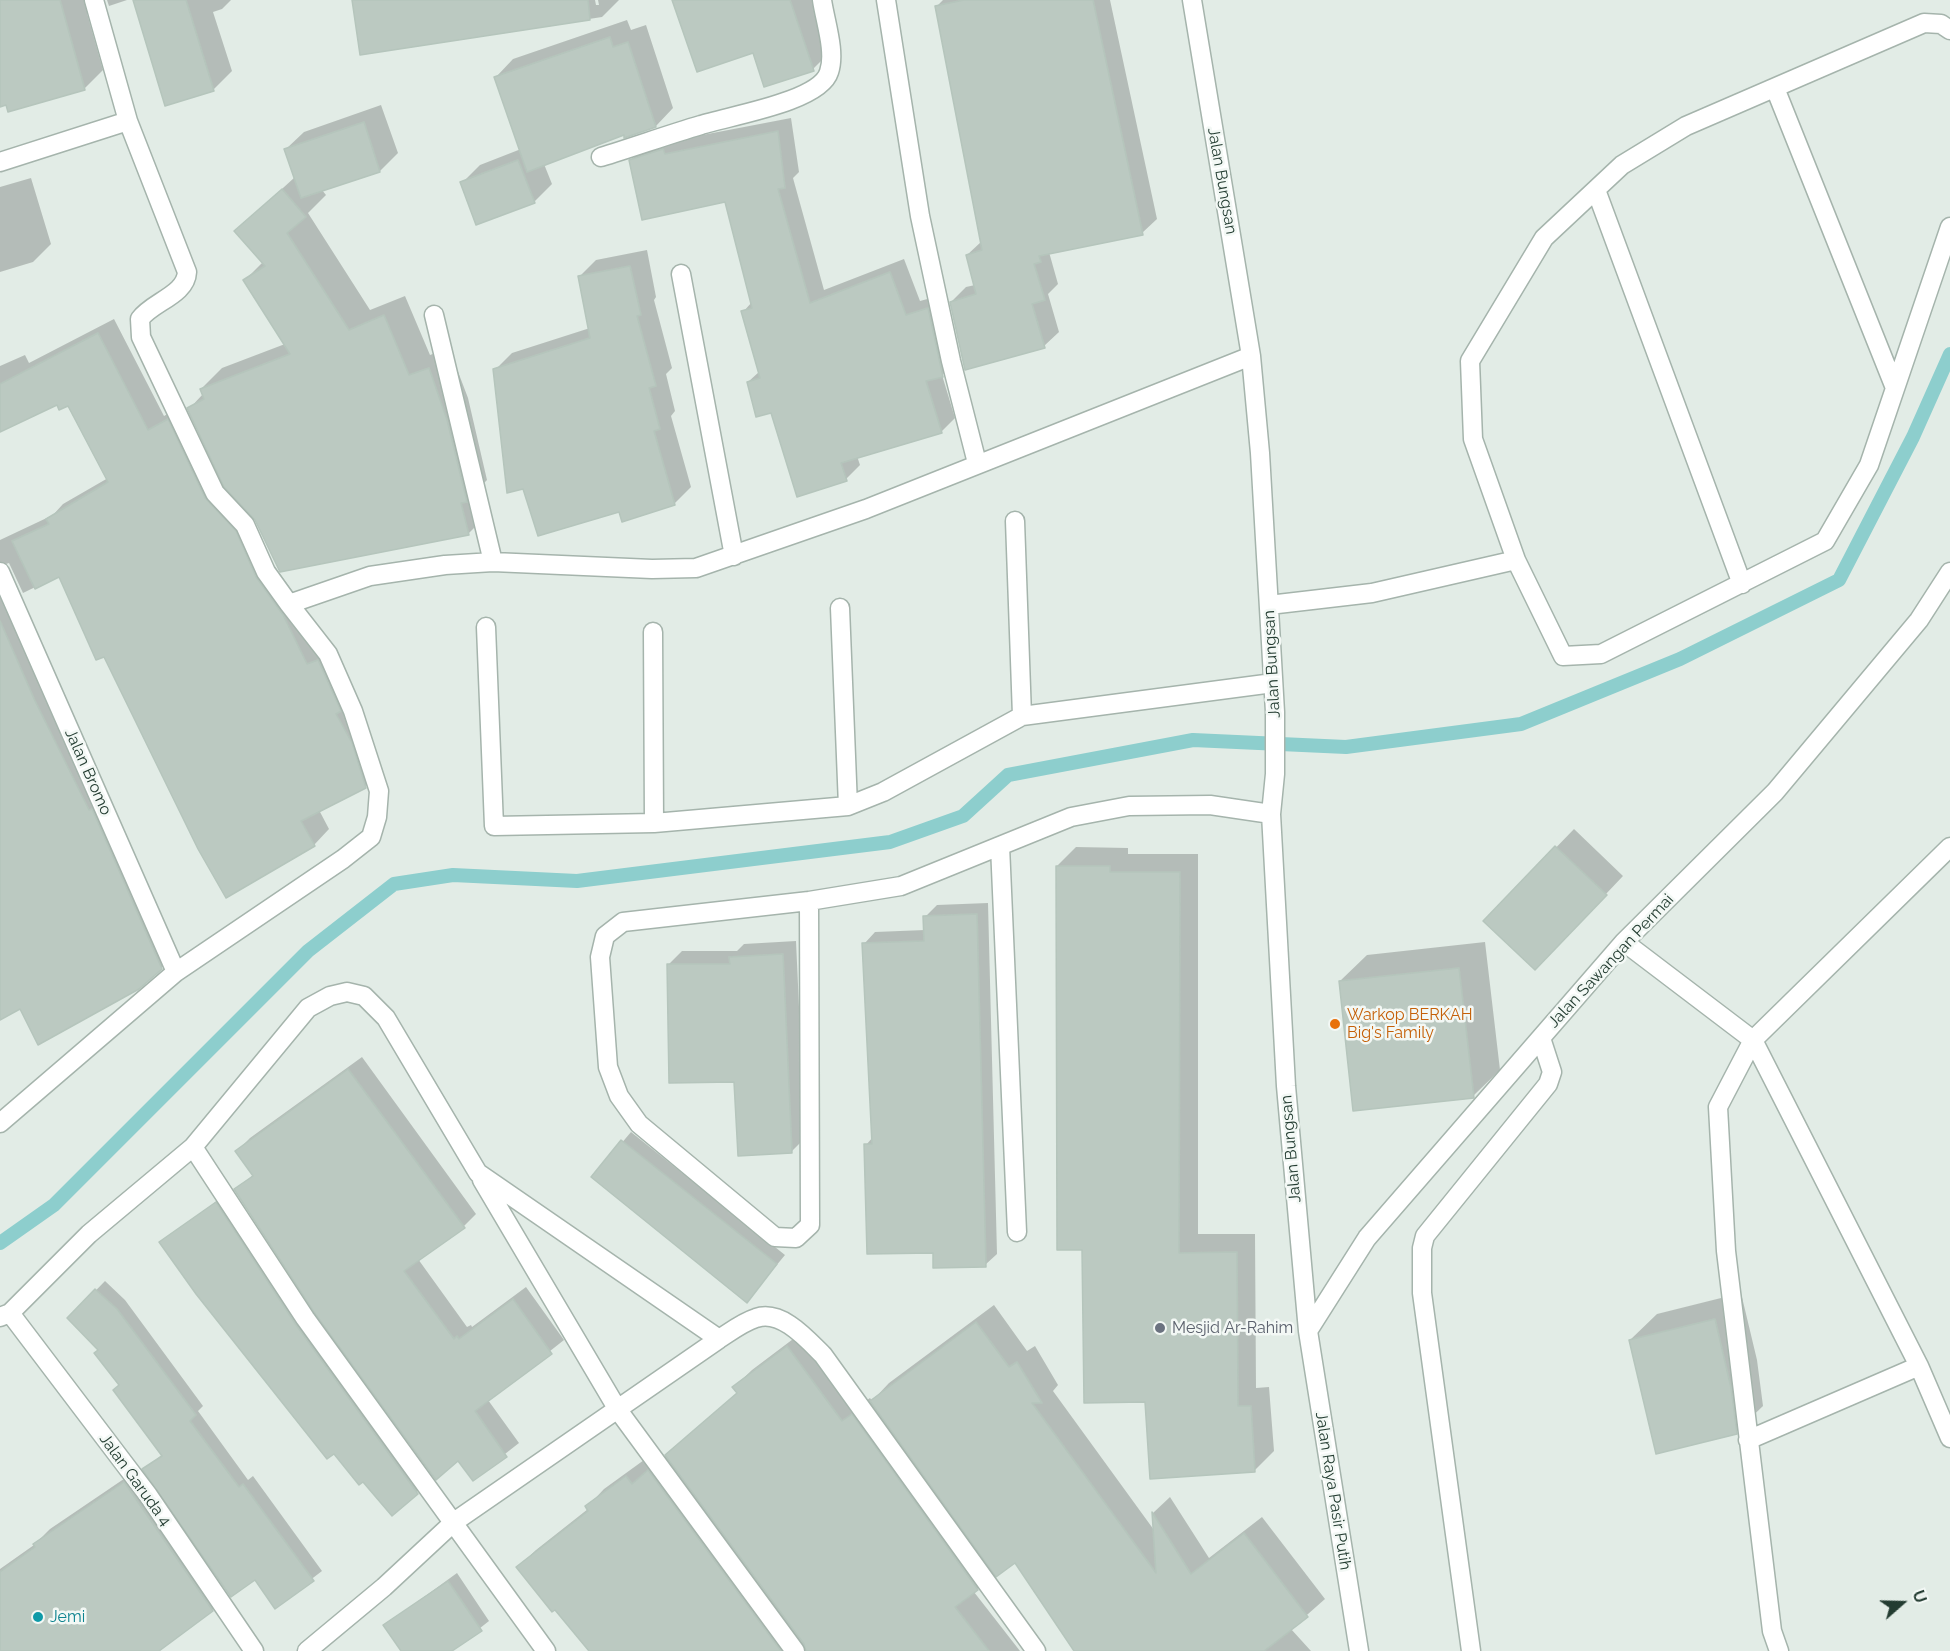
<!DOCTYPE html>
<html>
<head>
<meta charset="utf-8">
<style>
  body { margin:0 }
  #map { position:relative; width:1950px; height:1651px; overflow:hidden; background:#e2ece6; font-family:Raleway,sans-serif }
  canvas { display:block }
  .north { position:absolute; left:1872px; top:1573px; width:60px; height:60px; -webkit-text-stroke:4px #f3f8f5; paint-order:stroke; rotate:70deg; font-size:16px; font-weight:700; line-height:24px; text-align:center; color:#233c31 }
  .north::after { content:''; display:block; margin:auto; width:21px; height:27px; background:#233c31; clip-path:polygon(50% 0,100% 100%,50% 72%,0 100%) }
</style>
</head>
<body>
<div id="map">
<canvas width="1950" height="1651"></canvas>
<div class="north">U</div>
</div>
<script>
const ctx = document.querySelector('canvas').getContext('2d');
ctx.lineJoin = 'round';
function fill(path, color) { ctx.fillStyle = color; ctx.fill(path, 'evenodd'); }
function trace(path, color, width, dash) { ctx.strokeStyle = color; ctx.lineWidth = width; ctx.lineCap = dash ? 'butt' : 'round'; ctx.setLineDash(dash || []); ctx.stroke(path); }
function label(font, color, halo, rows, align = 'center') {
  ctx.font = font + ' Raleway,sans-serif'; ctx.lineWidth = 5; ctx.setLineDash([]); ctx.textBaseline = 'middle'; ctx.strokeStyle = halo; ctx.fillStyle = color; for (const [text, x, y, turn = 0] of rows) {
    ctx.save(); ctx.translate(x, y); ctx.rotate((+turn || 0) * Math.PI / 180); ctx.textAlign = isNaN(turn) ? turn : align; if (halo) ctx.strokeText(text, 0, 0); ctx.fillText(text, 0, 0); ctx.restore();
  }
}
fill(new Path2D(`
  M 0,0 L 100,0 L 87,13 L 103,70 L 85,88 L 9,110 L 7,103 L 0,105 Z
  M 107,0 L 127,0 L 109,6 Z
  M 135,0 L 231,0 L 222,9 L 213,12 L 232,71 L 213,90 Z
  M 353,0 L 595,0 L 596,5 L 599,5 L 598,0 L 619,0 L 602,17 L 362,54 Z
  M 673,0 L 815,0 L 831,51 L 813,69 L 754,51 Z
  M 943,0 L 1110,0 L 1157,219 L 1142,233 L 1049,252 L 1058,284 L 1048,294 L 1059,332 L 1044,346 L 951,302 L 966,287 L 975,285 L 967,255 L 982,241 L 937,6 Z
  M 627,20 L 631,30 L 646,25 L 673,108 L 656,126 L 625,133 L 544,164 L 552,184 L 534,202 L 462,183 L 480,165 L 521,149 L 496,77 L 513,59 Z
  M 381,105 L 398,153 L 380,171 L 322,190 L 326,195 L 308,213 L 370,310 L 405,296 L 430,355 L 449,348 L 468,398 L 487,480 L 482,485 L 489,513 L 468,534 L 256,519 L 249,512 L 271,561 L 298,599 L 323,649 L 334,645 L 355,695 L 381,771 L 365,787 L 319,810 L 329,829 L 314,845 L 105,655 L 60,575 L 23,593 L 9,563 L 6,564 L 177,952 L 161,968 L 20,1007 L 0,999 L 0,540 L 53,515 L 63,504 L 108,478 L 68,404 L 57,403 L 0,432 L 0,366 L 25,355 L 29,363 L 114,319 L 164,416 L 183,405 L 220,483 L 228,490 L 189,409 L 203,394 L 201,389 L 222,368 L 285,344 L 245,280 L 263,262 L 236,231 L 295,177 L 286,149 L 304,132 Z
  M 791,118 L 799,172 L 793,178 L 824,290 L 904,259 L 920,301 L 942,295 L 957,361 L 942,375 L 955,418 L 941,432 L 857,456 L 860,465 L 846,479 L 772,411 L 748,382 L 760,371 L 743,312 L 752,302 L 726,200 L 631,160 L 645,146 Z
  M 31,178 L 51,244 L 33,262 L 0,272 L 0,187 Z
  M 647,250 L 656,297 L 654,300 L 672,368 L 666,374 L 675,411 L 671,416 L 691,487 L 674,504 L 620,510 L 495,370 L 512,353 L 590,328 L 579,277 L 596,260 Z
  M 1574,829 L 1623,876 L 1553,950 L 1485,921 Z
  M 1076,847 L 1128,848 L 1128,854 L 1198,854 L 1198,1234 L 1255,1234 L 1256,1388 L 1269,1387 L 1274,1451 L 1255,1470 L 1146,1401 L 1083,1248 L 1057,866 Z
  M 988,903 L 997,1254 L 985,1265 L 934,1251 L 866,1145 L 873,1137 L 864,944 L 875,932 L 925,930 L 925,917 L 937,905 Z
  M 796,941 L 805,1138 L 791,1152 L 736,1081 L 669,964 L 682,951 L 737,951 L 744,944 Z
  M 1485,942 L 1500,1070 L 1473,1096 L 1340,981 L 1367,955 Z
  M 362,1057 L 476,1214 L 464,1226 L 418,1259 L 467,1327 L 471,1325 L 472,1327 L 526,1287 L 564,1340 L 488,1400 L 519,1443 L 473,1479 L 236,1190 L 254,1174 L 237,1151 L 250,1138 Z
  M 631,1132 L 785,1255 L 747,1301 L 593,1177 Z
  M 226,1194 L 427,1483 L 392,1514 L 161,1243 Z
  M 105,1281 L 125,1300 L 203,1406 L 198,1411 L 248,1480 L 253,1476 L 322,1571 L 275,1607 L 255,1578 L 144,1469 L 163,1454 L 100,1349 L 69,1318 Z
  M 1741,1293 L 1757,1360 L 1763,1406 L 1736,1432 L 1630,1340 L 1657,1314 Z
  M 994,1305 L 1027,1351 L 1035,1346 L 1058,1385 L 1053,1391 L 1154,1530 L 1153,1513 L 1170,1497 L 1209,1558 L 1262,1517 L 1325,1599 L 1291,1629 L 1311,1651 L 1075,1651 L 1015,1561 L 995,1572 L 974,1592 L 1020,1651 L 590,1651 L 518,1567 L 536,1550 L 588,1509 L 587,1507 L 604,1489 L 644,1460 L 650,1468 L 667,1455 L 738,1392 L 734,1387 L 752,1370 L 805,1330 L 860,1405 L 870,1398 L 872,1401 L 889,1383 Z
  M 140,1468 L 227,1594 L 212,1610 L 157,1651 L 0,1651 L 0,1569 L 34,1545 L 50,1529 Z
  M 457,1573 L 489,1621 L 451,1651 L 403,1651 L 384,1626 Z`), '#0003');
trace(new Path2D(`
  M 0,1243 L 54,1205 L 308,951 L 394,884 L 453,875 L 577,881 L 890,842 L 963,816 L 1008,775 L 1193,740 L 1346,747 L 1521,724 L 1680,659 L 1839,580 L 1913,437 L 1950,354`), '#8dcecd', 14);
const building = new Path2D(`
  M 0,0 L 60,0 L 85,90 L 8,112 L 6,105 L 0,107 Z
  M 133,0 L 186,0 L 214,91 L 165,106 Z
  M 352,0 L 588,0 L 590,20 L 360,55 Z
  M 672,0 L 790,0 L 814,71 L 764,87 L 753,53 L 697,72 Z
  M 964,0 L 1093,0 L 1143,235 L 1039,256 L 1041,262 L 1034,264 L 1045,300 L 1032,304 L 1045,348 L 965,370 L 950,302 L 976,294 L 966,255 L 982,250 L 935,6 Z
  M 610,37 L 613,47 L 628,42 L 656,127 L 624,138 L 624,135 L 527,172 L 494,77 Z
  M 364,122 L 380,172 L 301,198 L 284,149 Z
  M 778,131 L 785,188 L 778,189 L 810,303 L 890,272 L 906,315 L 928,308 L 943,377 L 926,381 L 942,433 L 841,463 L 847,481 L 797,497 L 771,413 L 756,417 L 747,382 L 760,378 L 741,311 L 752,308 L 725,202 L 642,220 L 629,160 L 663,149 L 665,154 Z
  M 518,160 L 535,203 L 476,225 L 460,182 Z
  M 282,189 L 306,217 L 287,233 L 349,330 L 384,315 L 409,375 L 429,368 L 447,420 L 467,502 L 461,503 L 469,535 L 280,572 L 255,520 L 224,487 L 187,408 L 204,399 L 200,389 L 290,354 L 243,280 L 265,266 L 234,231 Z
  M 630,266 L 641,315 L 637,316 L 656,386 L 649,388 L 660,429 L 654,431 L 675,505 L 622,522 L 619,512 L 538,536 L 523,489 L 507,493 L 493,369 L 590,338 L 578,276 Z
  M 98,333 L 148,430 L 168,419 L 205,498 L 236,531 L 256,577 L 283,615 L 307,664 L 318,660 L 341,711 L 336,714 L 352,743 L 366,788 L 301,821 L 315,846 L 226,898 L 198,849 L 104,657 L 96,660 L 59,577 L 35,589 L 12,541 L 49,524 L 46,519 L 108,482 L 68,406 L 59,410 L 57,405 L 0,432 L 0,384 Z
  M 0,621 L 35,701 L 89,810 L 92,809 L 162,969 L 139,989 L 38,1045 L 20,1009 L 0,1020 Z
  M 1555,846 L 1607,895 L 1535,970 L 1483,921 Z
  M 1056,866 L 1110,866 L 1110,872 L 1180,872 L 1179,1253 L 1237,1252 L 1238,1406 L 1251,1406 L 1255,1472 L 1150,1479 L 1145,1402 L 1084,1403 L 1082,1250 L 1057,1250 Z
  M 977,914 L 986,1267 L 933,1268 L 933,1253 L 867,1254 L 864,1144 L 872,1144 L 862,943 L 924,941 L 923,916 Z
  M 783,954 L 792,1153 L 738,1156 L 734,1082 L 669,1083 L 667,964 L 730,964 L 729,957 Z
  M 1459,968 L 1474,1098 L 1353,1111 L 1339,981 Z
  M 348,1069 L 465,1228 L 404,1271 L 454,1339 L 457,1336 L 459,1339 L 513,1299 L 552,1354 L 475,1411 L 507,1457 L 473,1481 L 458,1461 L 436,1480 L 314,1312 L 234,1189 L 253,1176 L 235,1151 Z
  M 621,1140 L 777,1264 L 747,1303 L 591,1177 Z
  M 216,1202 L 296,1325 L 418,1494 L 392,1516 L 363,1482 L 359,1485 L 334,1454 L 327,1459 L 196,1294 L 159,1242 Z
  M 95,1289 L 117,1309 L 196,1415 L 190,1421 L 239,1487 L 243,1484 L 314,1581 L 275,1609 L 255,1580 L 231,1597 L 142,1469 L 162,1456 L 113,1390 L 119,1385 L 94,1353 L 98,1350 L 67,1318 Z
  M 1715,1319 L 1731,1388 L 1737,1434 L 1656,1454 L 1629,1340 Z
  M 976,1322 L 1009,1367 L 1017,1362 L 1042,1403 L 1032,1403 L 1156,1573 L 1152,1512 L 1191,1574 L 1244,1533 L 1308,1617 L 1264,1651 L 1074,1651 L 1015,1563 L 996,1577 L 870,1401 Z
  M 787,1346 L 842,1421 L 852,1414 L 978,1590 L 955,1607 L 989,1651 L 806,1651 L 804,1644 L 665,1455 L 737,1393 L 732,1387 Z
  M 648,1470 L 781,1651 L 589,1651 L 555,1610 L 552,1612 L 516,1567 L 588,1511 L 585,1506 L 626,1476 L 632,1484 Z
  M 124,1482 L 213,1611 L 159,1651 L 0,1651 L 0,1572 L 35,1547 L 33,1544 Z
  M 448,1581 L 482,1631 L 452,1651 L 401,1651 L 383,1625 Z`);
fill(building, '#bbc9c1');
trace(building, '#b5c5bc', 1.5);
const minor = new Path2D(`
  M 886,0 L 920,216 L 951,361 L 977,463
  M 1192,0 L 1251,356 L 1260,453 L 1275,712 L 1275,774 L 1271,814 L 1286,1086 L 1308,1331 L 1359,1651
  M 1950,30 L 1941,24 L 1924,23 L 1686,126 L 1622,165 L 1544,238 L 1470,361 L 1473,439 L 1516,560 L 1563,656 L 1601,654 L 1825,541 L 1869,465 L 1950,227
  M 1775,88 L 1895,388
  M 128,121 L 187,272 C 186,295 152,302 140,319 L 141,337 L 215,493 L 245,525 L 266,572 L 289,604
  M 601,157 C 634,147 667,135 701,125 C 728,116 820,102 829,72 C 836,52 825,21 822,0
  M 0,162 L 128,121 L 94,0
  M 1596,190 L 1742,584
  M 681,274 L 734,556
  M 434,315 L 493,562
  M 1015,521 L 1022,716
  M 0,572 L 176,972
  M 1269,605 L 1372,593 L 1516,560
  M 840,608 L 848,806
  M 486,627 L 494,826 L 654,823 L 848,806 L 883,792 L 1022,716 L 1273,683
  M 653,632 L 654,823
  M 1000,846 L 1017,1232
  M 809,901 L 810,1225 L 796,1238 L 775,1237 L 639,1124 L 619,1096 L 608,1067 L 600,957 L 605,936 L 623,922 L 809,901 L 901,886 L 1071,817 L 1129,806 L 1210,805 L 1271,814
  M 1624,942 L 1753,1040 L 1919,1366 L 1950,1438
  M 0,1123 L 176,972 L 343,859 L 371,837 L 377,817 L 379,791 L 353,711 L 328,654 L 289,604 L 370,576 L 445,565 L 493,562 L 652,569 L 696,568 L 866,509 L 1251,356
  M 193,1147 L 305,1318 L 546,1651
  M 482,1180 L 618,1410 L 795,1651
  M 10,1313 L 148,1495 L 254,1651
  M 0,1317 L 10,1313 L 89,1234 L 193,1147 L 308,1008 L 330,996 L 347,992 L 364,996 L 386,1018 L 478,1173 L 719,1339
  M 1308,1331 L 1367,1238 L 1624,942 L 1775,792 L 1919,620 L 1950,572
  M 1748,1440 L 1919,1366
  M 307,1651 L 384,1587 L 454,1522 L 719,1339 C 730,1332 743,1322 756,1318 C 781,1309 807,1339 823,1355 L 1036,1651
  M 1471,1651 L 1422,1293 L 1422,1248 L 1425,1236 L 1548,1084 L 1552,1072 L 1541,1038
  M 1779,1651 L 1772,1631 L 1726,1251 L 1718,1107 L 1753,1040 L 1950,847`);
trace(minor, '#a5b4ac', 21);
trace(minor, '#fff', 18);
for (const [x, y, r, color] of [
  [1335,1024,6,"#e8710a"],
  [1160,1328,6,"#6b7280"],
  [38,1617,6,"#0f9aa8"]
]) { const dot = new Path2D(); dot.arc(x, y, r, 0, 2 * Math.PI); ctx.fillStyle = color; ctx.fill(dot); trace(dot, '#f3f8f5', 2); }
label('16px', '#233c31', '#f3f8f5', [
  ["Jalan Bungsan",1222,181,80],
  ["Jalan Bungsan",1272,664,-93],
  ["Jalan Bromo",88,772,66],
  ["Jalan Sawangan Permai",1611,961,-47],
  ["Jalan Bungsan",1291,1149,-95],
  ["Jalan Garuda 4",135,1480,54],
  ["Jalan Raya Pasir Putih",1333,1491,81]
]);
label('16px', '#c56008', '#f3f8f5', [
  ["Warkop BERKAH",1347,1015],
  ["Big's Family",1347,1033]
], 'left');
label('16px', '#5b616d', '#f3f8f5', [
  ["Mesjid Ar-Rahim",1172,1328]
], 'left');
label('16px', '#0d838f', '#f3f8f5', [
  ["Jemi",50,1617]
], 'left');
</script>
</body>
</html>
